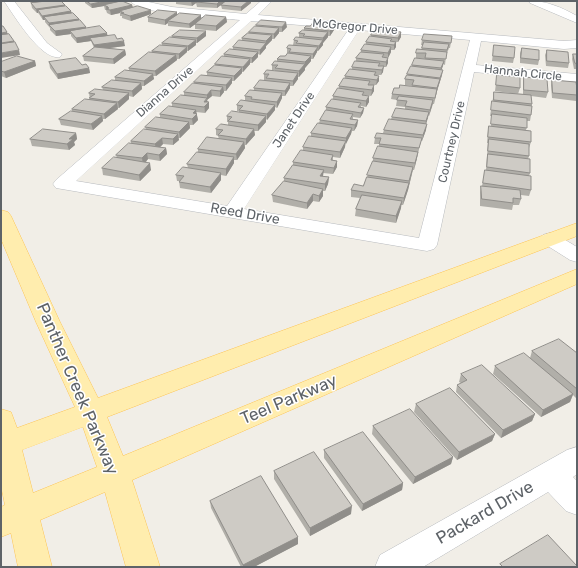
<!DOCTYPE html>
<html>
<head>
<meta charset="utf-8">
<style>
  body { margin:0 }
  #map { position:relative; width:578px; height:568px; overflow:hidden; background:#f1eee7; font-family:Rubik,sans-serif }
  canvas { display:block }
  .frame { position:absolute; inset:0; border:2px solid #5e6368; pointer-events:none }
</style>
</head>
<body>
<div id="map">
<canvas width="578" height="568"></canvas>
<div class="frame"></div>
</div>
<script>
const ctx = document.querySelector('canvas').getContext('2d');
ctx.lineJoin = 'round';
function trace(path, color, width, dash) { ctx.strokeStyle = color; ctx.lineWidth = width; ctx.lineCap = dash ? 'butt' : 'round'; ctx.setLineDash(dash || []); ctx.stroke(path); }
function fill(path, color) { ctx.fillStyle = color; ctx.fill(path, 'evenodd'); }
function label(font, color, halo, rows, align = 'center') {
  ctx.font = font + ' Rubik,sans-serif'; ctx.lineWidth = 3; ctx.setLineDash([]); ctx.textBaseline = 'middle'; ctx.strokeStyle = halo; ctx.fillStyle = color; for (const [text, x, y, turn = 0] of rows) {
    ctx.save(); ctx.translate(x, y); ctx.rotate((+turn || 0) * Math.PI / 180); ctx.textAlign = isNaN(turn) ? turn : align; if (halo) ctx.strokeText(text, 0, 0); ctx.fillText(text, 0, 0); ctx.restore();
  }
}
const minor = new Path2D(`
  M 4,1 L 14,1 L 47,43 L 62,54 L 60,57 C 41,61 14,15 4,1 Z
  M 130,1 L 144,1 L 172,7 L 246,14 L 261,1 L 272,1 L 258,15 L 564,41 L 577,40 L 577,48 L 564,49 L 481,41 L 476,65 L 577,74 L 577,82 L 474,72 L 437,245 L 434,249 L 427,251 L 56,188 L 53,184 L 56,180 L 240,20 C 219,18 142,15 130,1 ZM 251,21 L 349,29 L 227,206 L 76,181 ZM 359,30 L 470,40 L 419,238 L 244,209 Z
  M 529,1 C 547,1 561,7 577,16 L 577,23 L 530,3 Z
  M 550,233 L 557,235 L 577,247 L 577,262 L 570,260 L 543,243 L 540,239 L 543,235 Z
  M 577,447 L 577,474 L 573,477 L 577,481 L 577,515 L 566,511 L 548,492 L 423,567 L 375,567 L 380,555 L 567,450 Z`);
const major = new Path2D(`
  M 1,210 L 8,212 L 11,216 L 60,322 L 98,398 L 577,223 L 577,236 L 107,417 L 123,456 L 577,269 L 577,284 L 132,480 L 160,567 L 126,567 L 105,492 L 40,520 L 52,567 L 18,567 L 11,533 L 1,537 L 1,507 L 5,505 L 1,486 L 1,409 L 11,412 L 17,428 L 75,407 L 36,322 L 1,239 ZM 83,427 L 97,467 L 33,493 L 22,450 Z`);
trace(minor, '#b7babe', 1);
trace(major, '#fcc455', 1);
fill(minor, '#fff');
fill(major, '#ffedae');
fill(new Path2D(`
  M 29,1 L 61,1 L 65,6 L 71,11 L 72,13 L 79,19 L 79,20 L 86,27 L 86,29 L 117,39 L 125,46 L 109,48 L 125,50 L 126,55 L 114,64 L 84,61 L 83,56 L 94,48 L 91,41 L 77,43 L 71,36 L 71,34 L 56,36 L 50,30 L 50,28 L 45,22 L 45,20 L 43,20 L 39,14 L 38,13 L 37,13 L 32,8 L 31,3 L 32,3 Z
  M 81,1 L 117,1 L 117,2 L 132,5 L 133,7 L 151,14 L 131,21 L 122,18 L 122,16 L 120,16 L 120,13 L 111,15 L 107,13 L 106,10 L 105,10 L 104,6 L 92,8 L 85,3 L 85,1 Z
  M 176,1 L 226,1 L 251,3 L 241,11 L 222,9 L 221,5 L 217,8 L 197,7 L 196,3 L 192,6 L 176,4 Z
  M 177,15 L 201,15 L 201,19 L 226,17 L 227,22 L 216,31 L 195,29 L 195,24 L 190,28 L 168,26 L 168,23 L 165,25 L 148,22 L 148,17 Z
  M 256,25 L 287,27 L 282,32 L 279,32 L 279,33 L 274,39 L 272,39 L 272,40 L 266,46 L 266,48 L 260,55 L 258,54 L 258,57 L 252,63 L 250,63 L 250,64 L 243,72 L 242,72 L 242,73 L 234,81 L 232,81 L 232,83 L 226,91 L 224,91 L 224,92 L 220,97 L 212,96 L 207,100 L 208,102 L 209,102 L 209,108 L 205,113 L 196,112 L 198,120 L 193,125 L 190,125 L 190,128 L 180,138 L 178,138 L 179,140 L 173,145 L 163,144 L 160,147 L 166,148 L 167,154 L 160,161 L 148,159 L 146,162 L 151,170 L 140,181 L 103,175 L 102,168 L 117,158 L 116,155 L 131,143 L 131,141 L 146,129 L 145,127 L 160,118 L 160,114 L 172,107 L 172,103 L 184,95 L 184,92 L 194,83 L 194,82 L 207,75 L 207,72 L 215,65 L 215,64 L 224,56 L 224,54 L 233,49 L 233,47 L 242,41 L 242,38 L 256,26 Z
  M 310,26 L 335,26 L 334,30 L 330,36 L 328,36 L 328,37 L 323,43 L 323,45 L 318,51 L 317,51 L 317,52 L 313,59 L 311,59 L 311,61 L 305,68 L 305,70 L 299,77 L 298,77 L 298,79 L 293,86 L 290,86 L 290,88 L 285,96 L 282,96 L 282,98 L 277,108 L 275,107 L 275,110 L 267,120 L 266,119 L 266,122 L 258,131 L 254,131 L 255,135 L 246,145 L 245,145 L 245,148 L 237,160 L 234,160 L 234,163 L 226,176 L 221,175 L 221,180 L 211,193 L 180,188 L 179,181 L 177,181 L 176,175 L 188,168 L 187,164 L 198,152 L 198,149 L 219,139 L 218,136 L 216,135 L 216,129 L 228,125 L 228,122 L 227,122 L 227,116 L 239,112 L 239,111 L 237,111 L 237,105 L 245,101 L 245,96 L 254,90 L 254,88 L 266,80 L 264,80 L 264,74 L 275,71 L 275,70 L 272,70 L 272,65 L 277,61 L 277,59 L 285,56 L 288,53 L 287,53 L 287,48 L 293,45 L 294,40 L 299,37 L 299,33 L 304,30 L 304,28 Z
  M 206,31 L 206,36 L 197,43 L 196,43 L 196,45 L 188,51 L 187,51 L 187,52 L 179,59 L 177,59 L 177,60 L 156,76 L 153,76 L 154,79 L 144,86 L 142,86 L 142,89 L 133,97 L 129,96 L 129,99 L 119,108 L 117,108 L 118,109 L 105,119 L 103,119 L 103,121 L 93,130 L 61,125 L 59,119 L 72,111 L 72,109 L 90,100 L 89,93 L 103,90 L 102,87 L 115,80 L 115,77 L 129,71 L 129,68 L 152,53 L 152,51 L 162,45 L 162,43 L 172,37 L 172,36 Z
  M 401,32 L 401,37 L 398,42 L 396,42 L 396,47 L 394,50 L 391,50 L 391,52 L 388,58 L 388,63 L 386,67 L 383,67 L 383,72 L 381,75 L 376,75 L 379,81 L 376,85 L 370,85 L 374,91 L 371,96 L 364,95 L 364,96 L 369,102 L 366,107 L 361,106 L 361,107 L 364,108 L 363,113 L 360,118 L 353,117 L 353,119 L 358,120 L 357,126 L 354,131 L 352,131 L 351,134 L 345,144 L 345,147 L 340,158 L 333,157 L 333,160 L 337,161 L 337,167 L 333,174 L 323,173 L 323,176 L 329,177 L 328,184 L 325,191 L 323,191 L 323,196 L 319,202 L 313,201 L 307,209 L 273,202 L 272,195 L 284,181 L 284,178 L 293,165 L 293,162 L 303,151 L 303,147 L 311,136 L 311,133 L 319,123 L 320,120 L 326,111 L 326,107 L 333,99 L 333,96 L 339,88 L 339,86 L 345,78 L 345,76 L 352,69 L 352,67 L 356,61 L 356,58 L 361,52 L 361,50 L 366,44 L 366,42 L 371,36 L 371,35 Z
  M 452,36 L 450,48 L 449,48 L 446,56 L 445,65 L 443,64 L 441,70 L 442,75 L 437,91 L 434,104 L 433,104 L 429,116 L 428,115 L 426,124 L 426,130 L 422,141 L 421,141 L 417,158 L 414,170 L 413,170 L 408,190 L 403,205 L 401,205 L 401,208 L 396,223 L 355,216 L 356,209 L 360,198 L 351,197 L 351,190 L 363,186 L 367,177 L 373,161 L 373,158 L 379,146 L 379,144 L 374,144 L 375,138 L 383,133 L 384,130 L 391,119 L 392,117 L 405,109 L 405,107 L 396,106 L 397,100 L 391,99 L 392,94 L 399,88 L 412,87 L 412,86 L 405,85 L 405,79 L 412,65 L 425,59 L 416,58 L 416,53 L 421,50 L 423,45 L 421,45 L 422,40 Z
  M 494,45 L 514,58 L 513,63 L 492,61 Z
  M 522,48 L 539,60 L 538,65 L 520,63 L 520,53 Z
  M 547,50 L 569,63 L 568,68 L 546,66 L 545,55 Z
  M 573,54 L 577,54 L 577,69 L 574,69 L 572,59 Z
  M 35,61 L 36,66 L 6,78 L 1,76 L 1,62 Z
  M 49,62 L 82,65 L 89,68 L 90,73 L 58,79 L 50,68 Z
  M 497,75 L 520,88 L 518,94 L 495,91 Z
  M 524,77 L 548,92 L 546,98 L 531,96 L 532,104 L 531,115 L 530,121 L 527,121 L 526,130 L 531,142 L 529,148 L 529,156 L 528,159 L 530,173 L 529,176 L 531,190 L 529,196 L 521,195 L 521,199 L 519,205 L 513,205 L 512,210 L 480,206 L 480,192 L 481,186 L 482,186 L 484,176 L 485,170 L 486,170 L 488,143 L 487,143 L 488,132 L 489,126 L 491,126 L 492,116 L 490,116 L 494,92 L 523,94 L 523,83 Z
  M 552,80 L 577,89 L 577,99 L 576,101 L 552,98 L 551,85 Z
  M 76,133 L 77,139 L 74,142 L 75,145 L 69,150 L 32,146 L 30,139 Z
  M 532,351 L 577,353 L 577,398 L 576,398 L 573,395 L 570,402 L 541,417 L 493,374 L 495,366 L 530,358 Z
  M 461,374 L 535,414 L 532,421 L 501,438 L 456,392 L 457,385 L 461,383 L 459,382 Z
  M 416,404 L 495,434 L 492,441 L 457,460 L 414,412 Z
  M 373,426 L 453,457 L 451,464 L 413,484 L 372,434 Z
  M 324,450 L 403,483 L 402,490 L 362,511 L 324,458 Z
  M 274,471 L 351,514 L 310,536 L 274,479 Z
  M 210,501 L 298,537 L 298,544 L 254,567 L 241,567 L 211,508 Z`), '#b1afa9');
fill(new Path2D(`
  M 34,1 L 58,1 L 35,5 Z
  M 106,1 L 117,1 L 117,4 L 104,5 L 104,6 L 92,8 L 91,4 Z
  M 191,1 L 199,1 L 192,6 Z
  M 220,1 L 226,1 L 217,8 L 217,4 Z
  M 248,1 L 251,1 L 251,3 L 241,11 L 241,7 Z
  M 65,5 L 66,9 L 38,10 L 38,13 L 37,13 L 36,9 Z
  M 132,5 L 133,9 L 120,11 L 120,13 L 111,15 L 110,10 Z
  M 151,10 L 151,14 L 131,21 L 130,16 Z
  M 71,11 L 72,16 L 44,17 L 45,20 L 43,20 L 42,16 Z
  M 177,12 L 177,17 L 168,21 L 168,23 L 165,25 L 165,20 Z
  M 201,15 L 201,20 L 190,28 L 189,24 Z
  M 226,17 L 227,22 L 216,31 L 216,26 Z
  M 79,19 L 80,23 L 49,25 L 49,23 Z
  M 286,22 L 287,27 L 282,32 L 282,27 Z
  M 335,26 L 334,30 L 330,36 L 330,31 Z
  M 86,27 L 86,31 L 70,31 L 71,34 L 56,36 L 55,31 Z
  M 279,28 L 279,33 L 274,39 L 274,34 Z
  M 206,31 L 206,36 L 197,43 L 197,38 Z
  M 7,32 L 9,37 L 1,38 L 1,33 Z
  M 328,32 L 328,37 L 323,43 L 323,38 Z
  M 401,32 L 401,37 L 398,42 L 398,38 Z
  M 107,33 L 108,38 L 90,38 L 91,41 L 77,43 L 76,38 Z
  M 272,35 L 272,40 L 266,46 L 266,41 Z
  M 196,40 L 196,45 L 188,51 L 188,46 Z
  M 323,40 L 323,45 L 318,51 L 319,46 Z
  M 14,41 L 15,46 L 1,48 L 1,43 Z
  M 124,41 L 125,46 L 95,50 L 94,45 Z
  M 396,42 L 396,47 L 394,50 L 394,45 Z
  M 266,43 L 266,48 L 260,55 L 260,50 Z
  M 187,47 L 187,52 L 179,59 L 179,54 Z
  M 318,47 L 317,52 L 313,59 L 313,54 Z
  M 391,47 L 391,52 L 388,58 L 388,53 Z
  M 19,50 L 20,55 L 1,58 L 1,53 Z
  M 125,50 L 126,55 L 114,64 L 113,59 Z
  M 258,52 L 258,57 L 252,63 L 252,58 Z
  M 176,55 L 177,60 L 156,76 L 155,71 Z
  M 311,56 L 311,61 L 305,68 L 305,62 Z
  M 388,58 L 388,63 L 386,67 L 386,62 Z
  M 250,59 L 250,64 L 243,72 L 243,67 Z
  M 35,61 L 36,66 L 6,78 L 4,72 Z
  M 444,61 L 443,66 L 440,74 L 441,68 Z
  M 305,64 L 305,70 L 299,77 L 299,71 Z
  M 384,66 L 383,72 L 381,75 L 382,70 Z
  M 89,68 L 90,73 L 58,79 L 57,74 Z
  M 242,68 L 242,73 L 234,81 L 234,76 Z
  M 443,70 L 442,75 L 437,91 L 434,104 L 437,88 Z
  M 298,73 L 298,79 L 293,86 L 293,81 Z
  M 153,74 L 154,79 L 144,86 L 144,81 Z
  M 379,76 L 379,81 L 376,85 L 377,80 Z
  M 232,78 L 232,83 L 226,91 L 226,85 Z
  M 141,83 L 142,89 L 133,97 L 132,91 Z
  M 290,83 L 290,88 L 285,96 L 285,91 Z
  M 374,85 L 374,91 L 371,96 L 372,90 Z
  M 223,87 L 224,92 L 220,97 L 220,91 Z
  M 211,90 L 212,96 L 207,100 L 208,103 L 209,102 L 209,108 L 205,113 L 204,102 L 207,99 L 207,95 Z
  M 129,93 L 129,99 L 119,108 L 118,102 Z
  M 282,93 L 282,98 L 277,108 L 277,102 Z
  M 369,96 L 369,102 L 366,107 L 366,101 Z
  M 433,100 L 432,106 L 429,116 L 430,110 Z
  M 117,103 L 118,109 L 105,119 L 104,114 Z
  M 275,105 L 275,110 L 267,120 L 267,114 Z
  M 364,108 L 363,113 L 360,118 L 361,113 Z
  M 196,110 L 198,120 L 193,125 L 192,119 L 193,113 Z
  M 429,112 L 428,118 L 425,127 L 426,121 Z
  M 102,116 L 103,121 L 93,130 L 91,124 Z
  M 266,116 L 266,122 L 258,131 L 258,125 Z
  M 358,120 L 357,126 L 354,131 L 355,125 Z
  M 189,122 L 190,128 L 180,138 L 179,132 Z
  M 427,124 L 426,130 L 422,141 L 423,135 Z
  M 352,128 L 351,134 L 346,144 L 346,138 Z
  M 254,129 L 255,135 L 246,145 L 246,139 Z
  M 76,133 L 77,139 L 74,142 L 75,145 L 69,150 L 67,144 L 69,139 Z
  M 178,134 L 179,140 L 173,145 L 173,139 Z
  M 162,138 L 163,144 L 156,151 L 155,144 Z
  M 346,141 L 345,147 L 340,158 L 340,152 Z
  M 244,142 L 245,148 L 237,160 L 236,154 Z
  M 166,148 L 167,154 L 160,161 L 159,155 Z
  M 418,152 L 417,158 L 414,170 L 415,163 Z
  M 147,153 L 148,159 L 143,165 L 142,158 Z
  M 234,157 L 234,163 L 226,176 L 226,169 Z
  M 337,161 L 337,167 L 333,174 L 334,168 Z
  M 150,163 L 151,170 L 140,181 L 139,175 Z
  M 413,167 L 412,173 L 408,190 L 403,205 L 404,198 L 409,183 Z
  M 324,170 L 323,176 L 320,176 Z
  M 221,173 L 221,180 L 211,193 L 210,187 Z
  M 329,177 L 328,184 L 325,191 L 325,184 Z
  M 323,189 L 323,196 L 319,202 L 319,196 Z
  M 313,194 L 313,201 L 307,209 L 307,203 Z
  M 402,201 L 401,208 L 396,223 L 396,216 Z
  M 573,394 L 570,402 L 541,417 L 543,410 Z
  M 535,414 L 532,421 L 501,438 L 503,430 Z
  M 495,434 L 492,441 L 457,460 L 459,452 Z
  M 453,457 L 451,464 L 413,484 L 415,477 Z
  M 403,483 L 402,490 L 362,511 L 363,504 Z
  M 352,506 L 351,514 L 310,536 L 310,528 Z
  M 298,537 L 298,544 L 254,567 L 243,567 L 243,565 Z`), '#908e8a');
const building = new Path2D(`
  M 47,1 L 61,1 L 65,5 L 36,9 L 31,3 Z
  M 87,1 L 106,1 L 91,4 Z
  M 122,1 L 132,5 L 110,10 L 106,9 L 109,8 L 106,7 L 108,7 L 104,5 Z
  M 198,1 L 220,1 L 217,4 L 196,2 Z
  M 226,1 L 248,1 L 241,7 L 221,5 Z
  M 66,6 L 71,11 L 42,16 L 38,10 Z
  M 138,6 L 151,10 L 130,16 L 121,13 L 124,13 L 120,11 Z
  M 158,10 L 177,12 L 165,20 L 148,17 Z
  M 73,13 L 79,19 L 49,23 L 44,17 Z
  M 180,13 L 201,15 L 189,24 L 168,21 Z
  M 206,15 L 226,17 L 216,26 L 195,24 Z
  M 80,20 L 86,27 L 55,31 L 49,25 Z
  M 261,20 L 286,22 L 282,27 L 256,25 Z
  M 313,23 L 335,26 L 330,31 L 304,28 L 306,26 L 310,26 Z
  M 1,26 L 3,26 L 7,32 L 1,33 Z
  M 100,26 L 107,33 L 76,38 L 70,31 Z
  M 255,26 L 279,28 L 274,34 L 249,32 Z
  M 375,29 L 401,32 L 398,38 L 371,35 Z
  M 180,30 L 206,31 L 197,38 L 172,36 Z
  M 303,30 L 328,32 L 323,38 L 303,36 L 305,34 L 299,33 Z
  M 248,33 L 272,35 L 266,41 L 242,38 Z
  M 9,34 L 14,41 L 1,43 L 1,35 Z
  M 424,34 L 452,36 L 451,43 L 422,40 Z
  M 115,35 L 117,39 L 122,38 L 124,41 L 94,45 L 90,38 Z
  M 370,36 L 392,39 L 390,41 L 396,42 L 394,45 L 366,42 Z
  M 170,37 L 196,40 L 188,46 L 162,43 Z
  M 296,37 L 323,40 L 319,46 L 296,43 L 298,41 L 294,40 Z
  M 239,40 L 266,43 L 260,50 L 233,47 Z
  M 15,42 L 19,50 L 1,53 L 1,44 Z
  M 424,42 L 449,44 L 447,50 L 422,48 Z
  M 365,44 L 391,47 L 388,53 L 361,50 Z
  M 160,45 L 187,47 L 179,54 L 152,51 Z
  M 289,45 L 318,47 L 313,54 L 289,52 L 291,49 L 287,48 Z
  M 494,45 L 515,47 L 514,58 L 493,56 Z
  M 95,47 L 125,50 L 113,59 L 83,56 Z
  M 522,48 L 539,50 L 539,60 L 521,58 Z
  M 230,49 L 258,52 L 252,58 L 224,54 Z
  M 417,49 L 447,52 L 446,59 L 425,58 L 426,53 L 416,53 Z
  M 547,50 L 568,52 L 569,63 L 547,61 Z
  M 149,52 L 176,55 L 155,71 L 129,68 Z
  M 361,52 L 384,54 L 382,57 L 388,58 L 386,62 L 356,58 Z
  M 288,53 L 311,56 L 305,62 L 277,59 L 280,56 L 285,56 Z
  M 573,54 L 577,54 L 577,64 L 575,63 Z
  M 17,56 L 35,61 L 4,72 L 1,71 L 1,62 Z
  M 222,56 L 250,59 L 243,67 L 215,64 Z
  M 76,58 L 82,65 L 86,64 L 89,68 L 57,74 L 49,62 Z
  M 415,58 L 444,61 L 441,68 L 412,65 Z
  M 275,61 L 305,64 L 299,71 L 275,68 L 278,65 L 272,65 Z
  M 355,61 L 380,63 L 378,66 L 384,66 L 382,70 L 352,67 Z
  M 215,65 L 242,68 L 234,76 L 207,72 Z
  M 411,66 L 443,70 L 440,78 L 407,74 Z
  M 350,69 L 376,72 L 374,75 L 379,76 L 377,80 L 345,76 Z
  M 125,70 L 153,74 L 144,81 L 115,77 Z
  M 267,70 L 298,73 L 293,81 L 266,78 L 269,74 L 264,74 Z
  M 201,75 L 232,78 L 226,85 L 194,82 Z
  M 407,75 L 440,79 L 437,88 L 412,85 L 414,80 L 405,79 Z
  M 497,75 L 520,77 L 520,88 L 496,85 Z
  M 524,77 L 547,79 L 548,92 L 524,90 Z
  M 344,78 L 370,81 L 368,85 L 374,85 L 372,90 L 339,86 Z
  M 112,80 L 141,83 L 132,91 L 102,87 Z
  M 260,80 L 290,83 L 285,91 L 254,88 Z
  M 552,80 L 576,82 L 577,89 L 577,95 L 553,93 Z
  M 193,83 L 223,87 L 220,91 L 211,90 L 207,95 L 184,92 Z
  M 400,85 L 437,89 L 435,98 L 392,94 L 394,88 L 399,88 Z
  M 338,88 L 364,92 L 362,95 L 369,96 L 366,101 L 333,96 Z
  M 95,89 L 129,93 L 118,102 L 89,98 L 95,94 L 89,93 Z
  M 250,90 L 282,93 L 277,102 L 251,99 L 252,97 L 245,96 Z
  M 494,92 L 531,95 L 532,104 L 494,100 Z
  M 181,95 L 207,98 L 204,102 L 209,102 L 204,107 L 172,103 Z
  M 399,96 L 433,100 L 430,110 L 405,106 L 407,101 L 397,100 Z
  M 85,99 L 117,103 L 104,114 L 72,109 Z
  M 332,99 L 361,103 L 358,107 L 364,108 L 361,113 L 326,107 Z
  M 241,100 L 275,105 L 267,114 L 239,110 L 243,106 L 237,105 Z
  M 492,101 L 532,106 L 531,115 L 491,110 Z
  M 169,106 L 196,110 L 193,113 L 197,114 L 192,119 L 160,114 Z
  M 396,108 L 429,112 L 426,121 L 392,117 Z
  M 326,110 L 353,114 L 350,119 L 358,120 L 355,125 L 320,120 Z
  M 71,111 L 102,116 L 91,124 L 59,119 Z
  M 232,111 L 266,116 L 258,125 L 228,121 L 232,117 L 227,116 Z
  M 492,114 L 527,118 L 527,128 L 491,124 Z
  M 156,117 L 189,122 L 179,132 L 145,127 Z
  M 389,119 L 427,124 L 423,135 L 384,130 Z
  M 318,123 L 352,128 L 346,138 L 311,133 Z
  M 221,124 L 254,129 L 246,139 L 218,135 L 223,130 L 216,129 Z
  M 489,126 L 531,131 L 531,142 L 488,137 Z
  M 43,129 L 76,133 L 69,139 L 73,139 L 67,144 L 30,139 Z
  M 144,129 L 178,134 L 173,139 L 162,138 L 155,144 L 131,141 Z
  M 377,133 L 422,138 L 419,148 L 379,144 L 381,138 L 375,138 Z
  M 309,136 L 346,141 L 340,152 L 303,147 Z
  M 207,137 L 244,142 L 236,154 L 198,149 Z
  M 489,139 L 529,144 L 529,156 L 488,151 Z
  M 129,143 L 166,148 L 159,155 L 147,153 L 142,158 L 116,155 Z
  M 378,146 L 418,152 L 415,163 L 373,158 Z
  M 301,150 L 333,155 L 331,160 L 337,161 L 334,168 L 293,162 Z
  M 197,152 L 234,157 L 226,169 L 187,164 Z
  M 488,154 L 530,159 L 530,173 L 487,167 Z
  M 114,157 L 150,163 L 139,175 L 102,168 Z
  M 373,161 L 413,167 L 409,181 L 367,175 Z
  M 293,165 L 324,170 L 320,176 L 329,177 L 325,184 L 284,178 Z
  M 183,167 L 221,173 L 210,187 L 179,182 L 184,176 L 176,175 Z
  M 485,170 L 531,176 L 531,190 L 483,183 Z
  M 367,177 L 409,183 L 404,198 L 351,190 L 354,184 L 363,186 Z
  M 284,181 L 323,189 L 319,196 L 313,194 L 307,203 L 272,195 Z
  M 481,186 L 520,190 L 521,199 L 513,198 L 513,203 L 482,199 Z
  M 362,195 L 402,201 L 396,216 L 356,209 Z
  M 559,339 L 577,353 L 577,389 L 532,351 Z
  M 524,353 L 573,394 L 543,410 L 495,366 Z
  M 482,365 L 535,414 L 503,430 L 457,385 L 467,380 L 461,374 Z
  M 450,388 L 495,434 L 459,452 L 416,404 Z
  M 410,409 L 453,457 L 415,477 L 373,426 Z
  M 363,432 L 403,483 L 363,504 L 324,450 Z
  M 314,452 L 352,506 L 310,528 L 274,471 Z
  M 261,476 L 298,537 L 243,565 L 210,501 Z
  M 548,535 L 577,566 L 577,567 L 503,567 L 500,564 Z`);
fill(building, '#cecbc5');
trace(building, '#908e8a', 1);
label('12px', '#5e6368', '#fff', [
  ["McGregor Drive",355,27,5],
  ["Hannah Circle",523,73,6],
  ["Dianna Drive",165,92,-41],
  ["Janet Drive",294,120,-56],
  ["Courtney Drive",452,142,-77]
]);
label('14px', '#5e6368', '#fff', [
  ["Reed Drive",245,214,10]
]);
label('17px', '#5e6368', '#fff', [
  ["Panther Creek Parkway",77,389,67],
  ["Teel Parkway",289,400,-23],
  ["Packard Drive",485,513,-30]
]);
</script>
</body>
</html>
